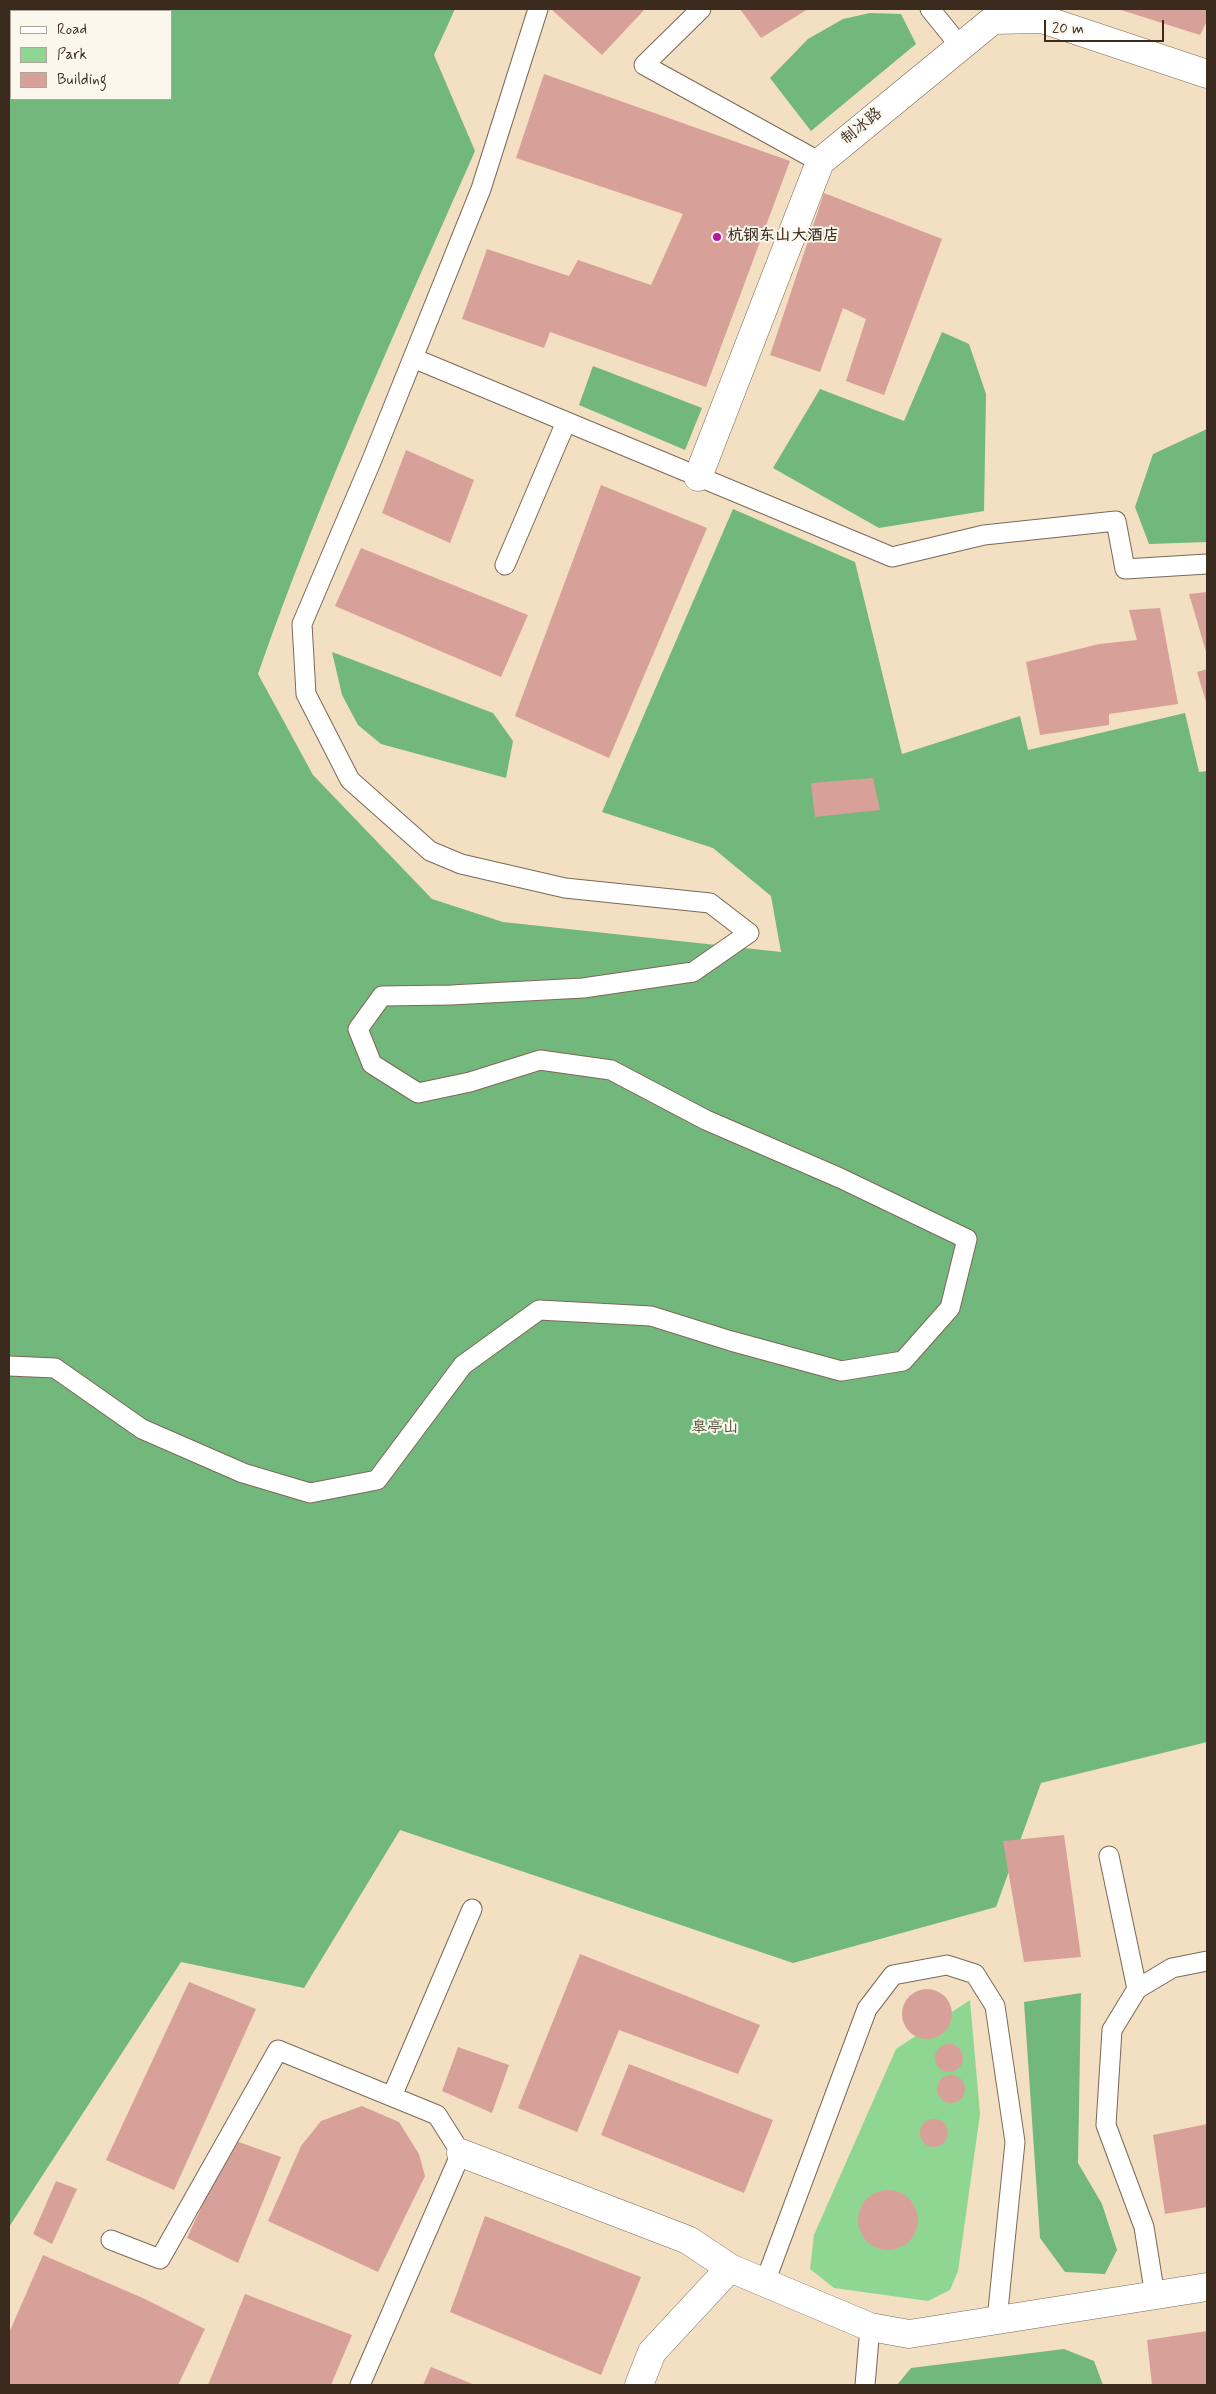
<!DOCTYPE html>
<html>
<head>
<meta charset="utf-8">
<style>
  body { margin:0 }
  #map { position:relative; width:1216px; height:2394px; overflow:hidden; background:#f3dfc2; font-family:Mynerve,sans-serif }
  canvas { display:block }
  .frame { position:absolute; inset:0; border:10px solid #3b2a1e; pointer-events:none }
  .legend { position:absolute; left:10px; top:10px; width:162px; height:90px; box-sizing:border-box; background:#fbf7ec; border:1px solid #aea59a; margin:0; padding:6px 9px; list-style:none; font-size:15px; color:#3b2a1e }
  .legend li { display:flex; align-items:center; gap:10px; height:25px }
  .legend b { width:25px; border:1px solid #aea59a }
  .scale { position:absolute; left:1044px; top:20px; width:120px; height:22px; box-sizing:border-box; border:2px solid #3b2a1e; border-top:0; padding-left:6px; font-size:15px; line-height:18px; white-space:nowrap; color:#3b2a1e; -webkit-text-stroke:4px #fbf7ec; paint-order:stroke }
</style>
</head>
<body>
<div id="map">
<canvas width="1216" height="2394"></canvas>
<div class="frame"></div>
<ul class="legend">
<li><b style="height:6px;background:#fff"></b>Road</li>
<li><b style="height:14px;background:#8ed692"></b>Park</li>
<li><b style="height:14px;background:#d7a19a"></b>Building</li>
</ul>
<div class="scale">20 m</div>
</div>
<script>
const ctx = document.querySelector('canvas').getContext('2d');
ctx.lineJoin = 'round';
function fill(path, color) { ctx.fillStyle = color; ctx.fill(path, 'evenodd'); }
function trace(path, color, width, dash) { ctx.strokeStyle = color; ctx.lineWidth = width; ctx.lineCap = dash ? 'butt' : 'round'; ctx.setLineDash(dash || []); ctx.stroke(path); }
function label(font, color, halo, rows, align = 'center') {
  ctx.font = font + ' Mynerve,"LXGW WenKai TC",sans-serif'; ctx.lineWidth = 4; ctx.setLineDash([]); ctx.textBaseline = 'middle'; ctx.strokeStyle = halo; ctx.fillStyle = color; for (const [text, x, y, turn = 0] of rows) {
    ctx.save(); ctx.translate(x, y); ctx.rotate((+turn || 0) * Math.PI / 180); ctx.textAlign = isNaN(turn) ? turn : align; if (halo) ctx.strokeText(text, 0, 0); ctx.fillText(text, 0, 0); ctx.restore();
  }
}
fill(new Path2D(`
  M 970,2000 L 980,2114 L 958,2271 L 950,2290 L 928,2301 L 834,2288 L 810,2269 L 814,2235 L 896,2049 Z`), '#8ed692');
fill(new Path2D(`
  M 9,9 L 455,9 L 434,55 L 475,151 C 399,323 320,496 258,674 L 313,775 L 432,899 L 503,922 L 781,952 L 771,896 L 713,848 L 602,812 L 733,509 L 855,562 L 902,754 L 1020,716 L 1028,750 L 1185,713 L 1199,772 L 1207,771 L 1207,1742 L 1041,1783 L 996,1907 L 793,1963 L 400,1830 L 304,1988 L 181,1962 L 9,2227 ZM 11,11 L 171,11 L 171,99 L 11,99 Z
  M 870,13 L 901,14 L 916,44 L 811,131 L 770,78 L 808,39 L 843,19 Z
  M 942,332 L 969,344 L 986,394 L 984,511 L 879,528 L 773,468 L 820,389 L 904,421 Z
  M 593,366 L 702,408 L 685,450 L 579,405 Z
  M 1207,429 L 1207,542 L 1149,544 L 1135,507 L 1153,454 Z
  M 332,652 L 493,713 L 513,741 L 506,778 L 381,744 L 358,725 L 342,695 Z
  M 1081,1993 L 1078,2163 L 1102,2204 L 1117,2250 L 1105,2274 L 1065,2272 L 1040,2238 L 1024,2002 Z
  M 1064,2349 L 1094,2361 L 1103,2385 L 897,2385 L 911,2368 Z`), '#72b77c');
fill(new Path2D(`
  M 551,9 L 645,9 L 602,55 Z
  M 740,9 L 808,9 L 761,38 Z
  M 1118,9 L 1207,9 L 1207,21 L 1200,35 Z
  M 544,74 L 790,161 L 706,387 L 550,332 L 544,348 L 462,319 L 487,249 L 569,276 L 578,260 L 651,285 L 683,214 L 516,158 Z
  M 824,193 L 942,239 L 884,395 L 846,381 L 866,319 L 843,308 L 820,372 L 770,355 Z
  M 406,450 L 474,480 L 450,543 L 382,513 Z
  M 601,485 L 707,528 L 609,758 L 515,716 Z
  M 361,548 L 528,615 L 501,677 L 335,606 Z
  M 1207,592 L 1207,655 L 1189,594 Z
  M 1160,608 L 1178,704 L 1109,714 L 1109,725 L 1040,735 L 1026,662 L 1099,644 L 1137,640 L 1129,610 Z
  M 1207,669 L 1207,705 L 1197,672 Z
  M 873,778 L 880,810 L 815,817 L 811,783 Z
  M 1064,1835 L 1081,1957 L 1024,1962 L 1003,1841 Z
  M 580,1954 L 760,2025 L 738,2074 L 619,2030 L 577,2132 L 518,2108 Z
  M 189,1982 L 256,2009 L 174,2190 L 106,2160 Z
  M902 2014a25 25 0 1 1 50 0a25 25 0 1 1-50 0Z
  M935 2058a14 14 0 1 1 28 0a14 14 0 1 1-28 0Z
  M 458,2047 L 509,2065 L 492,2113 L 442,2091 Z
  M 629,2064 L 773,2120 L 744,2193 L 601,2135 Z
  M937 2089a14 14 0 1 1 28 0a14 14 0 1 1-28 0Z
  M 362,2106 L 399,2122 L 419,2154 L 425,2176 L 378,2272 L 268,2221 L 301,2146 L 321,2121 Z
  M920 2133a14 14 0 1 1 28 0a14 14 0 1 1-28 0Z
  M 1207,2124 L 1207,2207 L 1165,2214 L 1153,2135 Z
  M 233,2140 L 281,2157 L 238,2263 L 187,2238 Z
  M 56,2181 L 77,2189 L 52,2244 L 33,2234 Z
  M858 2220a30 30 0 1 1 60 0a30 30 0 1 1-60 0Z
  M 485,2216 L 641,2277 L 601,2375 L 450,2312 Z
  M 43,2255 L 145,2299 L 205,2329 L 178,2385 L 9,2385 L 9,2333 Z
  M 245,2294 L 352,2335 L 331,2385 L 208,2385 Z
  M 1207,2331 L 1207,2385 L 1152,2385 L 1147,2340 Z
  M 431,2367 L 475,2385 L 423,2385 Z`), '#d7a19a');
const lane = new Path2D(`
  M 701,9 L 644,65 L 820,162
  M 930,9 L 960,46
  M 413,358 L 892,557 L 984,535 L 1116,521 L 1125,569 L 1207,564
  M 505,565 L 566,422
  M 9,1366 L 55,1368 L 142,1429 L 243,1473 L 310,1493 L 377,1480 L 463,1365 L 539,1310 L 651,1316 L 731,1341 L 841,1371 L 903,1361 L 950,1308 L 967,1239 L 840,1178 L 706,1120 L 611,1070 L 540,1060 L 470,1082 L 418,1093 L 372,1064 L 358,1029 L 382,996 L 451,995 L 583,988 L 693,972 L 749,933 L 710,903 L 565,888 L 461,864 L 430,851 L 350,780 L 306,694 L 302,624 L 371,462 L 481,189 L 538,9
  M 1109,1856 L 1137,1989
  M 392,2096 L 472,1909
  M 111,2240 L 160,2259 L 278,2050 L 437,2115 L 461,2153 L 360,2385
  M 765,2282 L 867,2009 L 893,1975 L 947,1965 L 975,1974 L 995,2006 L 1015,2142 L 997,2320
  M 1155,2296 L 1144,2227 L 1106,2125 L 1112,2030 L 1137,1989 L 1172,1968 L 1207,1961
  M 865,2385 L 870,2327`);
const street = new Path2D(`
  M 698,477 L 820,162 L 993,20 L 1042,19 L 1207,74
  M 461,2153 L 688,2240 L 730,2268 L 870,2327 L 909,2334 L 1207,2287
  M 639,2385 L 652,2352 L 730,2268`);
trace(lane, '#7b6957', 21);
trace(street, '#7b6957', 29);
trace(lane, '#fff', 19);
trace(street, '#fff', 28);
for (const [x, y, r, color] of [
  [717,237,5,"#b5179e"]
]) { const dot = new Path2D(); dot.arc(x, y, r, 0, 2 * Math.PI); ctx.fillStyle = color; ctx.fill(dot); trace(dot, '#fbf7ec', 2); }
label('16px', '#3b2a1e', '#fbf7ec', [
  ["制冰路",862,127,-39]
]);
label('bold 16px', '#3b2a1e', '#fbf7ec', [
  ["杭钢东山大酒店",727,237]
], 'left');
label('16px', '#50553b', '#fbf7ec', [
  ["皋亭山",715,1429]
]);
</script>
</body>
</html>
